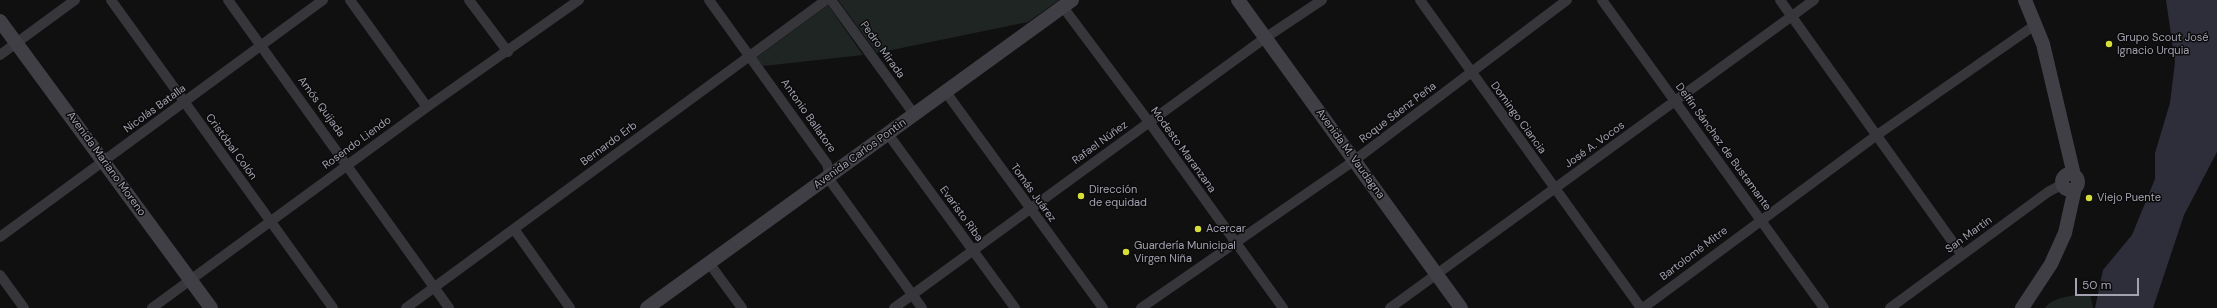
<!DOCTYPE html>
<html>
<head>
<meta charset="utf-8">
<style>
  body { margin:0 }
  #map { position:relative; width:2217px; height:308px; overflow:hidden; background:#101011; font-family:"DM Sans",sans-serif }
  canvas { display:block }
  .scale { position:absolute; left:2075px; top:278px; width:64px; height:18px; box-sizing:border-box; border:2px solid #a3a2b0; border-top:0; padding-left:5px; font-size:12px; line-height:14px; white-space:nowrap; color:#a3a2b0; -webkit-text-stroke:3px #0b0b0c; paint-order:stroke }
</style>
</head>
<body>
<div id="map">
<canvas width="2217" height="308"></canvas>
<div class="scale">50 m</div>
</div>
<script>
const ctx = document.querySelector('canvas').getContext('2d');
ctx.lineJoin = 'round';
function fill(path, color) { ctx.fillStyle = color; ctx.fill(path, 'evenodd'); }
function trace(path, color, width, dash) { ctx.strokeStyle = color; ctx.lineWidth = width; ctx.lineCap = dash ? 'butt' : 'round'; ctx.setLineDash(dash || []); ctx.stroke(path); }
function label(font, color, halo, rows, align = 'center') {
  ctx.font = font + ' "DM Sans",sans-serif'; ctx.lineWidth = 3; ctx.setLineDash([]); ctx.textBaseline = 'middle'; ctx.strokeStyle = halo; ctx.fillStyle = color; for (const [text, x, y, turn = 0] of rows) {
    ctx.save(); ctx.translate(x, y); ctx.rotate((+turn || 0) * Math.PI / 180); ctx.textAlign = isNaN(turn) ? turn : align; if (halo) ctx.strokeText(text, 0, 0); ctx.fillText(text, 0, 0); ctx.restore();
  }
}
fill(new Path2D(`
  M 838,0 L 1059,0 L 1028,22 L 877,53 Z
  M 828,5 L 863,55 L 763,66 L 756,58 Z
  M 2090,294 L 2093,308 L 2045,308 C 2053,296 2077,295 2090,294 Z`), '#1e2522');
fill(new Path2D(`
  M 2166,0 L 2217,0 L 2217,152 L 2184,215 L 2153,308 L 2095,308 L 2103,270 L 2132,235 L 2155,179 L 2155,153 L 2170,103 L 2175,62 Z`), '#2d2e3a');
trace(new Path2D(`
  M 111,0 L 333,308
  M 228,0 L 449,308
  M 350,0 L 427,107
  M 469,0 L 508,52
  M 709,0 L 827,164 L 831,182 L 922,308
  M 831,0 L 914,114
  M 1420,0 L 1641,308
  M 1602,0 L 1824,308
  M 1780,0 L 1962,255
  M 1063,7 L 1149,122 L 1283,308
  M 0,55 L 75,0
  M 945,91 L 1103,308
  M 888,134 L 1015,308
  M 514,229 L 570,308
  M 0,237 L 323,0
  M 709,263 L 742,308
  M 0,275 L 24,308
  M 152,308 L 427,107 L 579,0
  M 406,308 L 826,0
  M 894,308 L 1265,38 L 1322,0
  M 1141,308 L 1355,160 L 1567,0
  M 1390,308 L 1814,0
  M 1643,308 L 1877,135 L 2035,25
  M 1890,308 L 2048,192 L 2063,184`), '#37363a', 10);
trace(new Path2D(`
  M 1238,0 L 1461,308
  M 2025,0 L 2043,44 L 2074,175
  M 0,21 L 211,308
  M2062 182a8 8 0 1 1 16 0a8 8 0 1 1-16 0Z
  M 647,308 L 1072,0
  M 2022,308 L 2051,264 L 2065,233 L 2075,188`), '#403f45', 14);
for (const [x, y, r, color] of [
  [2109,44,4,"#d6df39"],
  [1081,196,4,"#d6df39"],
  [2089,198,4,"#d6df39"],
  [1198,229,4,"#d6df39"],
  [1126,252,4,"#d6df39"]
]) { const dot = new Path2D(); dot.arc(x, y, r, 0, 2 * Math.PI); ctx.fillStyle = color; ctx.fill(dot); trace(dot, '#0b0b0c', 1.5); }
label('11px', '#a3a2b0', '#0b0b0c', [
  ["Grupo Scout José",2117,38],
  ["Ignacio Urquia",2117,51],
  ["Dirección",1089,190],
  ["de equidad",1089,203],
  ["Viejo Puente",2097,198],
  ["Acercar",1206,229],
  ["Guardería Municipal",1134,246],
  ["Virgen Niña",1134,259]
], 'left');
label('11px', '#a3a2b0', '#0b0b0c', [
  ["Pedro Mirada",882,50,54],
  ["Amós Quijada",321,107,54],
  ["Nicolás Batalla",155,109,-36],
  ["Roque Sáenz Peña",1398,113,-37],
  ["Antonio Ballatore",808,116,55],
  ["Domingo Ciancia",1518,118,54],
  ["Rosendo Liendo",357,143,-36],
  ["Rafael Núñez",1100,143,-36],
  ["Bernardo Erb",609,144,-36],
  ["José A. Vocos",1595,145,-36],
  ["Cristóbal Colón",231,147,54],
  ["Delfín Sánchez de Bustamante",1723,147,54],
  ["Modesto Maranzana",1183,150,54],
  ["Avenida Carlos Pontin",860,154,-36],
  ["Avenida M. Vaudagna",1350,154,54],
  ["Avenida Mariano Moreno",106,164,54],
  ["Tomás Juárez",1033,193,54],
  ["Evaristo Riba",961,214,54],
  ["San Martín",1969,235,-36],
  ["Bartolomé Mitre",1694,254,-37]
]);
</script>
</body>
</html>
